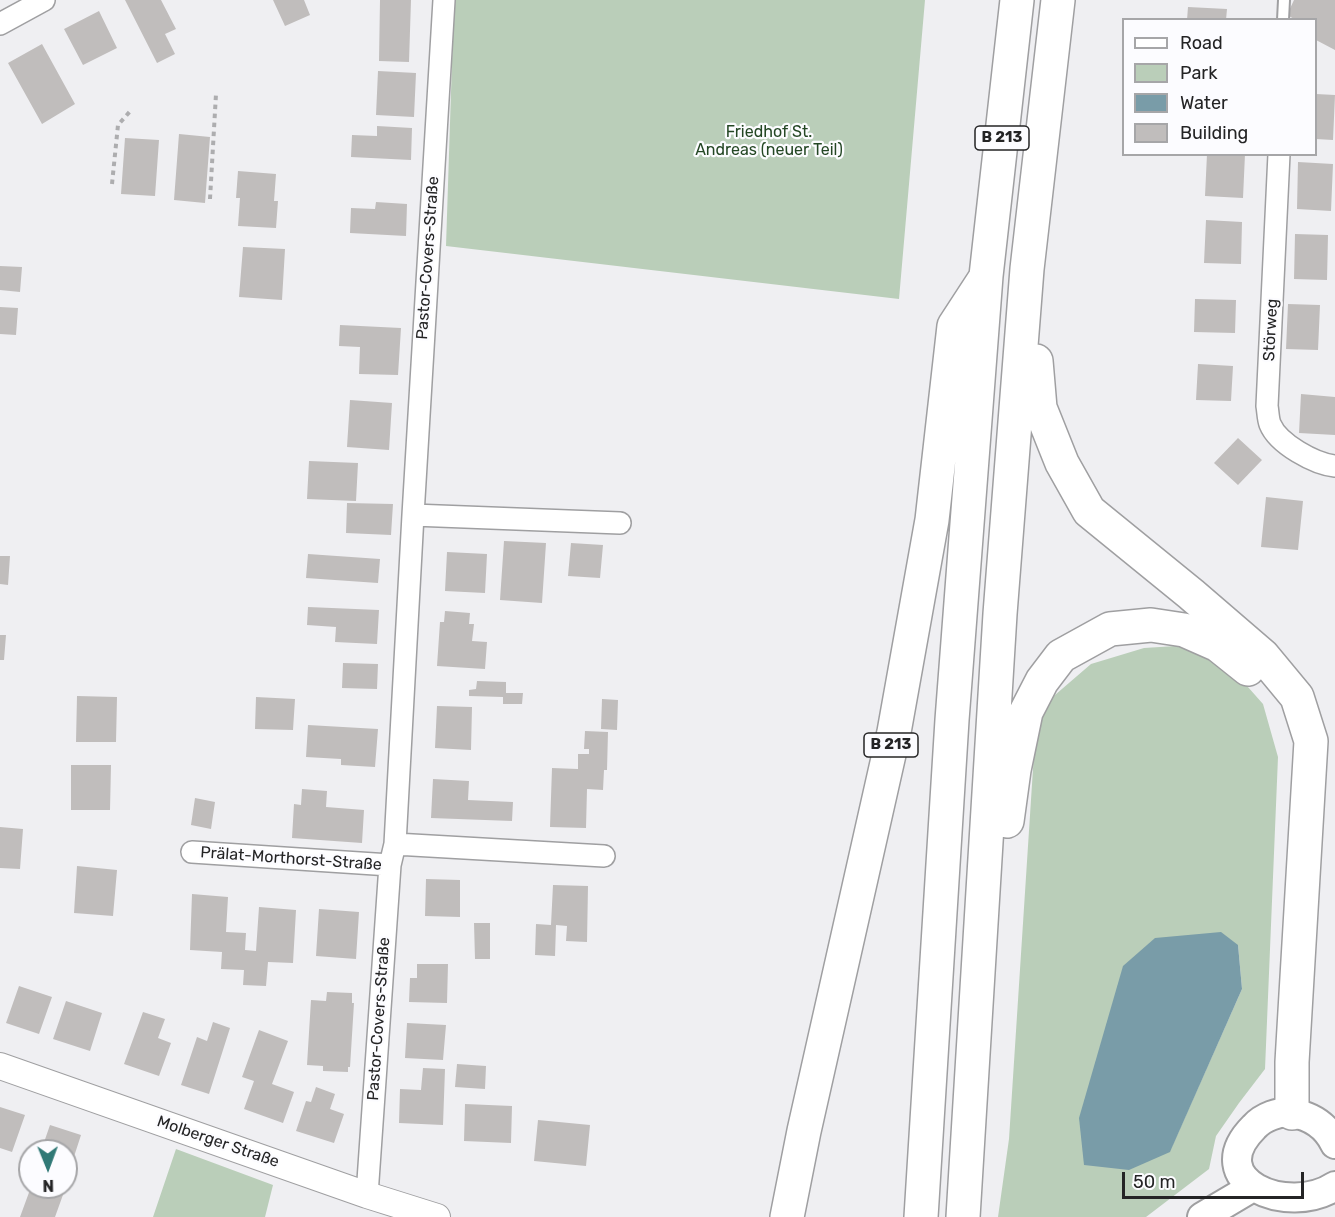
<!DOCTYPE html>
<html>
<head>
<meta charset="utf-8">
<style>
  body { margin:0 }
  #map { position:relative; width:1335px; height:1217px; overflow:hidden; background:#efeff2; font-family:Rubik,sans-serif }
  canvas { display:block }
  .legend { position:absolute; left:1122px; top:18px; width:195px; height:138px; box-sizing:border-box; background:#fcfcff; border:2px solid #a6a6a8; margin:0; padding:8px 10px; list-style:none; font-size:18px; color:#242425 }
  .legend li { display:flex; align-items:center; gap:12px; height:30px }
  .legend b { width:30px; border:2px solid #a6a6a8 }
  .north { position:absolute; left:18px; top:1139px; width:60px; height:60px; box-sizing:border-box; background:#fcfcff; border:2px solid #a6a6a8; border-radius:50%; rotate:179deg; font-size:16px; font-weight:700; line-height:24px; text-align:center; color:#242425 }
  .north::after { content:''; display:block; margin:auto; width:21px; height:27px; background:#307976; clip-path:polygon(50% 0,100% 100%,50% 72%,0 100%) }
  .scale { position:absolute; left:1122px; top:1172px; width:182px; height:27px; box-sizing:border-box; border:3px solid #242425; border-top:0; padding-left:8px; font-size:18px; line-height:21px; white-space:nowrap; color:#242425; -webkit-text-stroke:4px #fcfcff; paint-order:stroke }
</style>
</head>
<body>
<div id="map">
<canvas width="1335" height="1217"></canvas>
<ul class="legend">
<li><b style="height:8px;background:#fff"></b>Road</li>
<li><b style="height:16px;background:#baceb9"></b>Park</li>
<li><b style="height:16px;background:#799ca8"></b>Water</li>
<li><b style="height:16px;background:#c0bdbc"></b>Building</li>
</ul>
<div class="north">N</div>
<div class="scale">50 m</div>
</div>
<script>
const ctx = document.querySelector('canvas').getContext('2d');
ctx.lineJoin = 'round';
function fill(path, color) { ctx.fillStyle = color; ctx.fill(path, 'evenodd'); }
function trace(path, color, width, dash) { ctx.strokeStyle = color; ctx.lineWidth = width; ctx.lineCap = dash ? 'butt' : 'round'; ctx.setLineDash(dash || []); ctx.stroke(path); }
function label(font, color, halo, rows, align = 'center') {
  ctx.font = font + ' Rubik,sans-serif'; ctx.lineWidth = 4.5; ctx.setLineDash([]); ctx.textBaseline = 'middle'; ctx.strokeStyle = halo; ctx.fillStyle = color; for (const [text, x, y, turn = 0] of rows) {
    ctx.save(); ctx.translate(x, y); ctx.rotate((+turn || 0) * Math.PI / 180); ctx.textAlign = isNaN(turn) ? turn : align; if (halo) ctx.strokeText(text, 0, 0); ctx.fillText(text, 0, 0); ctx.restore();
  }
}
fill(new Path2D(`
  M 454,0 L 925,0 L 899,299 L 446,246 Z
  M 1192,645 L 1232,669 L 1263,704 L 1278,757 L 1265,1069 L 1239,1103 L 1216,1136 L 1209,1169 L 1146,1217 L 998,1217 L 1009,1139 L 1035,738 L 1048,701 L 1091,664 L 1144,648 ZM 1238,945 L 1242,989 L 1170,1151 Z
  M 176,1149 L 273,1185 L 265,1217 L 153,1217 Z`), '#baceb9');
fill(new Path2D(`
  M 1221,932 L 1238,945 L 1242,989 L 1170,1152 L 1129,1170 L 1084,1165 L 1079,1118 L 1123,966 L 1155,938 Z`), '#799ca8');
fill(new Path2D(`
  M 125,0 L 161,0 L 176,29 L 165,34 L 175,54 L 157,63 Z
  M 273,0 L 304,0 L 310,15 L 285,26 Z
  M 380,0 L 411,0 L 409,62 L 379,61 Z
  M 1294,0 L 1335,0 L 1335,50 L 1316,40 L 1316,20 L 1296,20 L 1287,15 Z
  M 1188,7 L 1227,9 L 1226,20 L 1187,20 Z
  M 99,11 L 117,48 L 83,65 L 64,29 Z
  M 42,44 L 75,104 L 42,124 L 8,63 Z
  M 378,71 L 416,73 L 414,117 L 376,115 Z
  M 1316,94 L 1335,95 L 1333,140 L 1316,139 Z
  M 377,126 L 412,128 L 411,160 L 351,157 L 352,135 L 377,136 Z
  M 179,134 L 210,137 L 205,203 L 174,200 Z
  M 125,138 L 159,140 L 155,196 L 121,194 Z
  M 1207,154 L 1245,154 L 1243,198 L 1205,196 Z
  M 1298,162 L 1333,164 L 1331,211 L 1297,209 Z
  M 238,171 L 276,174 L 274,201 L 278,201 L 276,228 L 238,226 L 240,198 L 236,198 Z
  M 376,202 L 407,204 L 406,236 L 350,233 L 351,208 L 375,209 Z
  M 1206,220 L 1242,222 L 1241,264 L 1204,263 Z
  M 1295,234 L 1328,235 L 1327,280 L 1294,279 Z
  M 243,247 L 285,249 L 282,300 L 239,297 Z
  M 0,266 L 22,267 L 20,292 L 0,290 Z
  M 1195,299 L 1236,300 L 1235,333 L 1194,332 Z
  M 1288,304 L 1320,305 L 1318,350 L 1286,349 Z
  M 0,307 L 18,308 L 16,335 L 0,334 Z
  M 340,325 L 401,328 L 398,375 L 359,374 L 360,347 L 339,346 Z
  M 1198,364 L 1233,366 L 1231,401 L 1196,400 Z
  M 1301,394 L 1335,397 L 1335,435 L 1299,433 Z
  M 350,400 L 392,403 L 389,450 L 347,447 Z
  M 1238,438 L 1262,460 L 1238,485 L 1214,463 Z
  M 309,461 L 358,463 L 356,501 L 307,499 Z
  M 1266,497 L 1303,501 L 1298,550 L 1261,547 Z
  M 347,503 L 393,504 L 391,535 L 346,533 Z
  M 504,541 L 546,543 L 542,603 L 500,600 Z
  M 571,543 L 603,545 L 600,578 L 568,576 Z
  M 447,552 L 487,554 L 485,593 L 445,591 Z
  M 308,554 L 380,559 L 378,583 L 306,578 Z
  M 0,556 L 10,556 L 8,585 L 0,584 Z
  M 308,607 L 379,610 L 377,644 L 335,642 L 336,627 L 307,625 Z
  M 445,611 L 470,613 L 469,624 L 474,624 L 472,641 L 487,642 L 485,669 L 437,666 L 440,622 L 444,622 Z
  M 0,635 L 6,635 L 4,660 L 0,660 Z
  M 343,663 L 378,664 L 377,689 L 342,688 Z
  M 477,681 L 506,682 L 506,693 L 523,693 L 522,704 L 503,704 L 503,697 L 469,696 L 469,690 L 476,689 Z
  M 77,696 L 117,697 L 116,742 L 76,742 Z
  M 256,697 L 295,699 L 293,730 L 255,729 Z
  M 602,699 L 618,700 L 617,730 L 601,729 Z
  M 437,706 L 472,707 L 471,750 L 435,748 Z
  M 308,725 L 378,729 L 375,767 L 341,765 L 341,759 L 306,757 Z
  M 585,731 L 608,732 L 607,770 L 604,770 L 603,790 L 587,789 L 586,828 L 550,827 L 552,768 L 578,769 L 578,754 L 589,754 L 589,749 L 584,749 Z
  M 71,765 L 111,765 L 110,810 L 71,810 Z
  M 433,779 L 469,781 L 468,800 L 513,802 L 512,821 L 431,818 Z
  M 302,789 L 327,791 L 326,807 L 364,810 L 362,843 L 292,838 L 294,804 L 301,805 Z
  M 195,798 L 215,802 L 211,829 L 191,825 Z
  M 0,827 L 23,829 L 20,869 L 0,868 Z
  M 77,866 L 117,870 L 113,916 L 74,913 Z
  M 426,879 L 460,880 L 460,917 L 425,916 Z
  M 553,885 L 588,886 L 587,942 L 566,941 L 567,926 L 556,925 L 555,956 L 535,955 L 536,924 L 551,925 Z
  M 192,894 L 228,897 L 226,932 L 246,933 L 245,950 L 256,951 L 259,907 L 296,910 L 293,963 L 268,962 L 266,986 L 243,985 L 244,970 L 221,969 L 222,952 L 190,950 Z
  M 319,909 L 359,912 L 356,959 L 316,956 Z
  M 474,923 L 490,923 L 490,959 L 475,959 Z
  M 417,964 L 448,964 L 447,1003 L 409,1002 L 410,978 L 417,978 Z
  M 19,986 L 52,997 L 39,1034 L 6,1023 Z
  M 327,992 L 352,993 L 352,1003 L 354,1003 L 350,1067 L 348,1067 L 348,1072 L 323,1071 L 323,1066 L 307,1065 L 311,1000 L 326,1001 Z
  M 66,1001 L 102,1013 L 90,1051 L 53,1039 Z
  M 143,1012 L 165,1019 L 158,1038 L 171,1043 L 159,1076 L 124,1064 Z
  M 213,1022 L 230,1028 L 209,1094 L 181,1085 L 197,1037 L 207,1041 Z
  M 407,1023 L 446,1025 L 443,1060 L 405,1058 Z
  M 259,1030 L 288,1041 L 272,1084 L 294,1092 L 283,1123 L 244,1109 L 254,1081 L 242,1077 Z
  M 457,1064 L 486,1066 L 485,1089 L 455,1087 Z
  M 423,1068 L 445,1069 L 443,1125 L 399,1123 L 400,1089 L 421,1090 Z
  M 316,1087 L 335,1094 L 330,1109 L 344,1114 L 334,1143 L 296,1131 L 306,1101 L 311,1102 Z
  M 465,1104 L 512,1106 L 511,1143 L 464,1141 Z
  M 0,1107 L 25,1115 L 12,1152 L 0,1148 Z
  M 538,1120 L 590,1125 L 586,1166 L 534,1161 Z
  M 50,1125 L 81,1135 L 69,1172 L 66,1171 L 66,1151 L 41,1151 Z
  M 31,1187 L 50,1187 L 64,1192 L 55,1217 L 20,1217 Z`), '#c0bdbc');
const service = new Path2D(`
  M 1283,20 L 1284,0`);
const minor = new Path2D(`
  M 0,24 L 44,0
  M 1279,154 L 1267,406 C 1268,411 1268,419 1270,424 C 1278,444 1315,464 1335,466
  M 413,515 L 620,523
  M 395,844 L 604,856
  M 192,852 L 390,865
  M 367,1195 L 390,865 L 395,844 L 413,515 L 444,0`);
const tertiary = new Path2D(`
  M 0,1066 L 367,1195 L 437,1217`);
const secondary = new Path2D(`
  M 1335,1144 C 1326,1125 1311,1116 1292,1113 C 1279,1111 1263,1117 1254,1127 C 1200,1181 1288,1217 1335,1186
  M 1202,1217 L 1246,1191`);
const trunk = new Path2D(`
  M 1036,361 L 1040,408 L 1062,463 L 1089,511 L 1191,594 L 1263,656 L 1297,697 L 1311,741 L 1292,1062 L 1292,1113
  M 1007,821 L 1014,770 L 1026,712 L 1042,681 L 1061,656 L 1110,629 L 1151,625 L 1184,630 L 1218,645 L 1248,669
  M 787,1217 L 804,1131 L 894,732 L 932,520 L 954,326 L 984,280
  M 921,1217 L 952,720 L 986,276 L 1017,0
  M 963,1217 L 1000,614 L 1027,269 L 1058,0`);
trace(service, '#9f9fa1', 14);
trace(minor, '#9f9fa1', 24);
trace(tertiary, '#9f9fa1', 28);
trace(secondary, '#9f9fa1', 32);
trace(trunk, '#9f9fa1', 36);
trace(new Path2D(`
  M 112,184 L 118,125 L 132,109
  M 210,199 L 216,94`), '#adadaf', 4, [4.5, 4.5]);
trace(service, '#fff', 10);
trace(minor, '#fff', 21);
trace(tertiary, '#fff', 26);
trace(secondary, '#fff', 28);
trace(trunk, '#fff', 33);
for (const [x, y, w] of [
  [1002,138,54],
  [891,745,54]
]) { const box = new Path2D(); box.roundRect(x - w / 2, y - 12, w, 24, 4.5); ctx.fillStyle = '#fcfcff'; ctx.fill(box); trace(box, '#242425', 1.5); }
label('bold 15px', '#242425', null, [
  ["B 213",1002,138],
  ["B 213",891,745]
]);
label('16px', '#244724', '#fcfcff', [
  ["Friedhof St.",769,132],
  ["Andreas (neuer Teil)",769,150]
]);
label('16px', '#242425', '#fcfcff', [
  ["Pastor-Covers-Straße",428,258,-86],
  ["Störweg",1271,330,-87],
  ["Prälat-Morthorst-Straße",291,859,4],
  ["Pastor-Covers-Straße",379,1019,-86],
  ["Molberger Straße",218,1142,19]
]);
</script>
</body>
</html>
